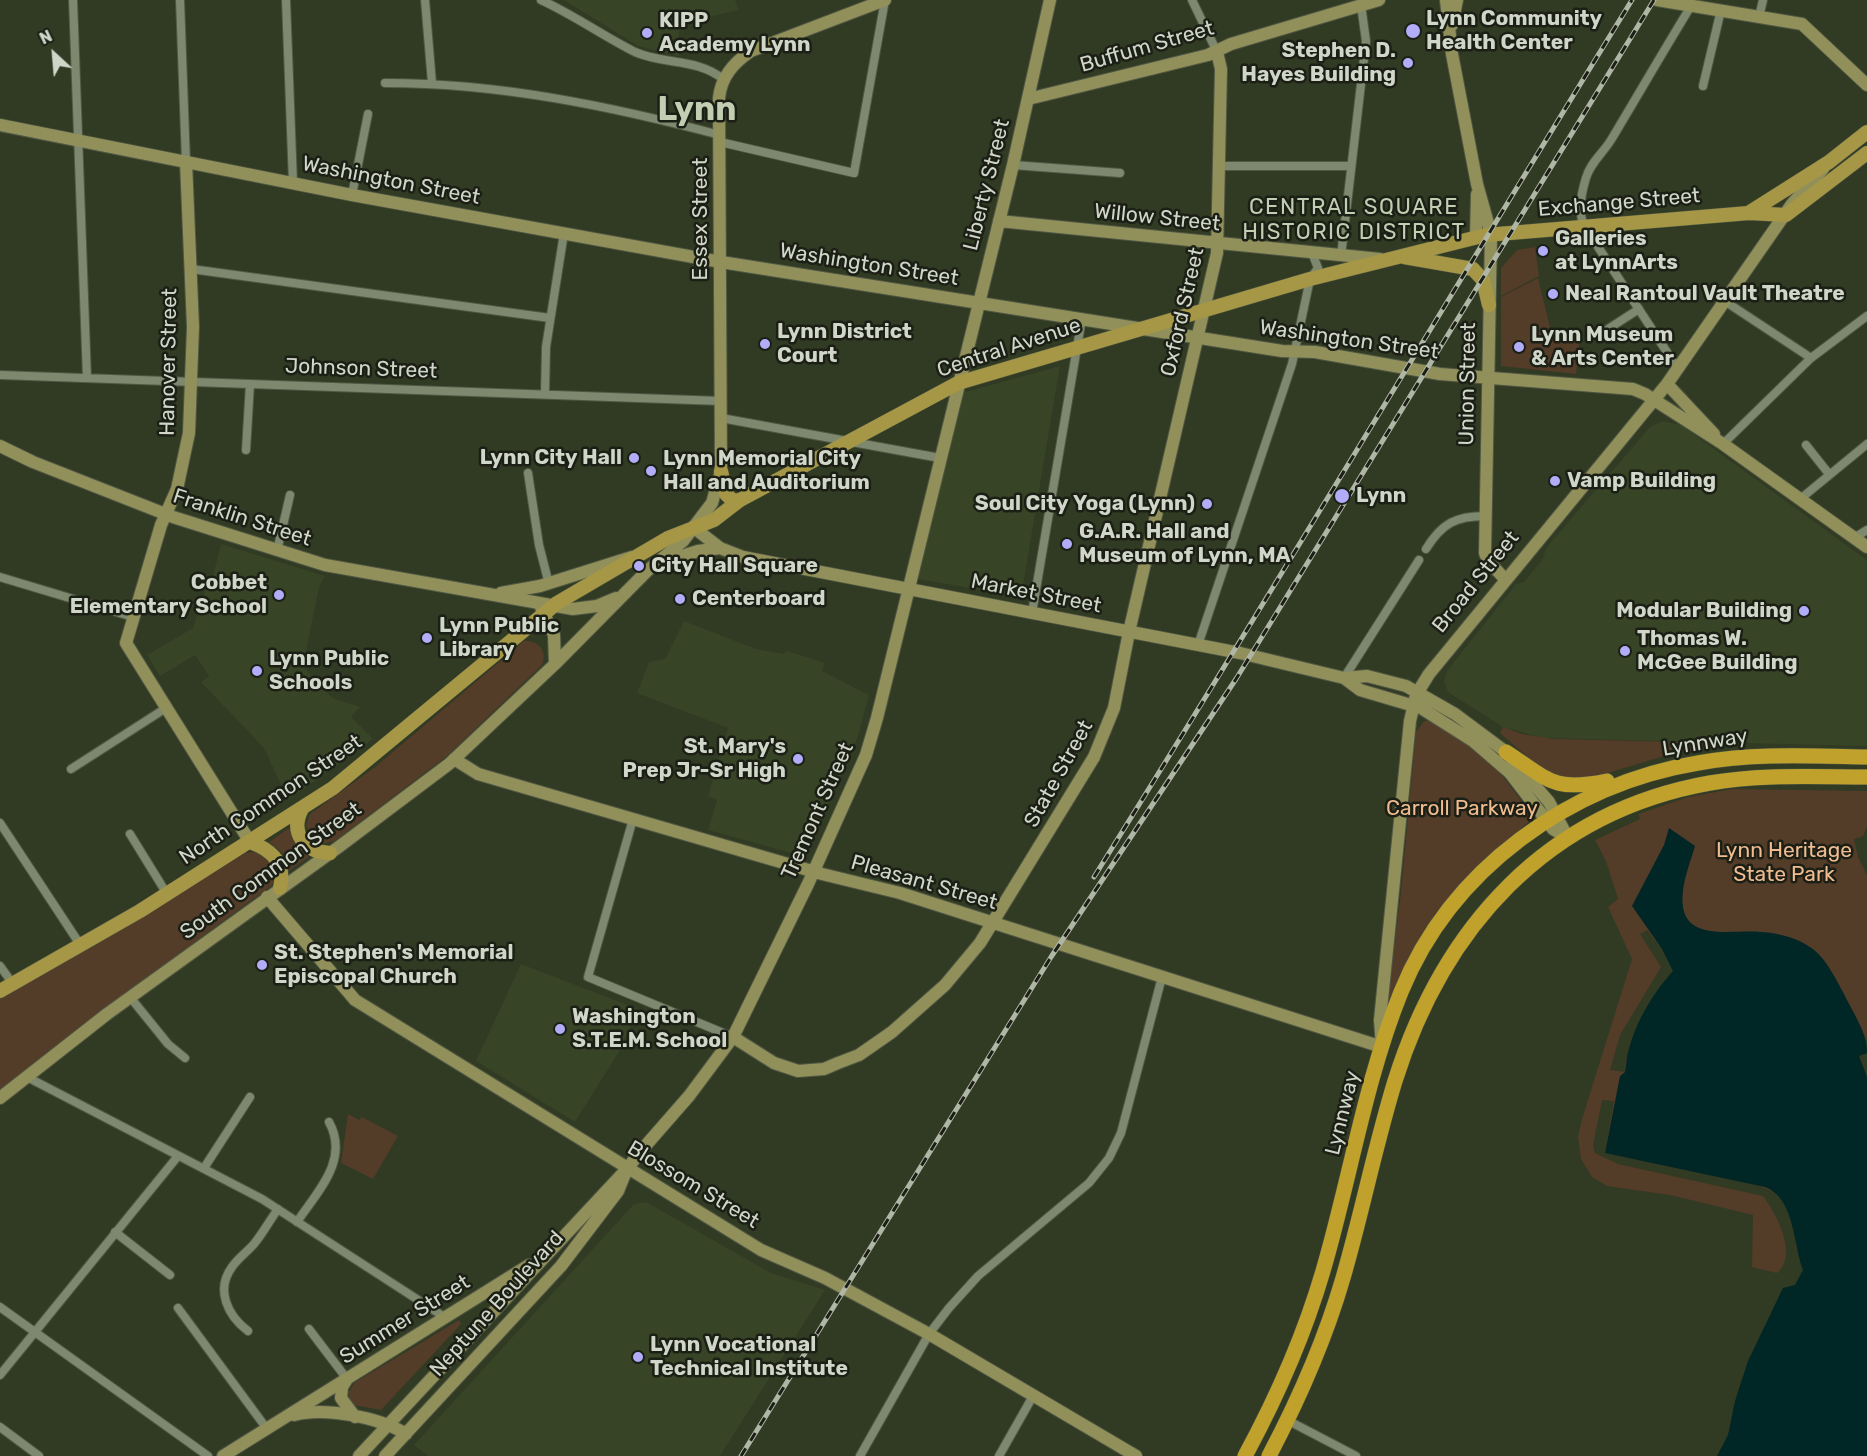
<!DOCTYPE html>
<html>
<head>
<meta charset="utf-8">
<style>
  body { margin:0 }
  #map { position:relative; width:1867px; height:1456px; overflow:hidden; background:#313a23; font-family:Rubik,sans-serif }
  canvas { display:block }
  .north { position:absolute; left:24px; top:24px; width:60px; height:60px; -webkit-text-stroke:4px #1b1f15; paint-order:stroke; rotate:334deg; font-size:16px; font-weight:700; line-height:24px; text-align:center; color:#d0d6c8 }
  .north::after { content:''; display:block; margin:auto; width:21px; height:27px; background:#d0d6c8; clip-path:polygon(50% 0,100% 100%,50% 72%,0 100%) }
</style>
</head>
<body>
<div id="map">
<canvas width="1867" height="1456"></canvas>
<div class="north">N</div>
</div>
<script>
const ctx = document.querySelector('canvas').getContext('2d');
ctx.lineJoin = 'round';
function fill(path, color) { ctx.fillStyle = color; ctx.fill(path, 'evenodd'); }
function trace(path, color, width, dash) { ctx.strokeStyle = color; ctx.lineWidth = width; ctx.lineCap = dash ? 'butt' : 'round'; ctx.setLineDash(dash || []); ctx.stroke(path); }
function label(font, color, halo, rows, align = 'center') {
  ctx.font = font + ' Rubik,sans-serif'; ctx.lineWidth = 5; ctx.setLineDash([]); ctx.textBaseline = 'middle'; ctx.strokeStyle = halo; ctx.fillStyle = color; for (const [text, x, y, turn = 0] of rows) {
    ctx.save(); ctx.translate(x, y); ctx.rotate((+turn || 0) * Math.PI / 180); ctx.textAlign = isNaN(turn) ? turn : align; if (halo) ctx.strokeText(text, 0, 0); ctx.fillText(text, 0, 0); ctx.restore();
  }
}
fill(new Path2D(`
  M 564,0 L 735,0 L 739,10 L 699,19 L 693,14 L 679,14 L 679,56 L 638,46 Z
  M 1060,366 L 1021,597 L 918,579 L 962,393 Z
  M 1662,421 L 1681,425 L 1867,560 L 1867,746 L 1543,738 L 1503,727 L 1448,692 L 1444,681 L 1447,671 L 1516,584 L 1524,582 L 1543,559 L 1546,548 L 1650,427 Z
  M 221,544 L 325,576 L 319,587 L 303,666 L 332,698 L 360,707 L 351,717 L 373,739 L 288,800 L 264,748 L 201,682 L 209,676 L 195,655 L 160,676 L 147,655 L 193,628 L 206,588 L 210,588 Z
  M 684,621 L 756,649 L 784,654 L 787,651 L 825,663 L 822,671 L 869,695 L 858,736 L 844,770 L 805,853 L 799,855 L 708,830 L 717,800 L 708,796 L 728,728 L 637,693 L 649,662 L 665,659 Z
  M 521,964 L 638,1009 L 620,1050 L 575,1122 L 476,1061 Z
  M 641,1202 L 648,1203 L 771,1273 L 825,1290 L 720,1456 L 428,1456 L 414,1445 L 634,1204 Z`), '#384426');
fill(new Path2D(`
  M 1535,247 L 1539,276 L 1501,296 L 1501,268 L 1517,250 Z
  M 1538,278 L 1552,336 L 1580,338 L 1576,374 L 1501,366 L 1501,297 Z
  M 524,641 C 538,640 548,651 542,665 L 447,756 L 336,840 L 323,844 L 311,837 L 306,825 L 310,814 L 375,767 Z
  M 1424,721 L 1432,721 L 1467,744 L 1497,769 L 1534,817 L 1473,872 L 1385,1018 L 1401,892 L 1416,732 Z
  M 1503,727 L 1522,734 L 1554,739 L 1721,743 L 1721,748 L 1671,754 L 1581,781 L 1547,774 L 1500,733 Z
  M 1732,789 L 1867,791 L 1867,827 L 1863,836 L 1854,839 L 1858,857 L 1867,875 L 1867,1040 L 1834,975 L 1673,969 L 1662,949 L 1647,930 L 1640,934 L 1661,967 L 1620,1035 L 1610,1070 L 1625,1072 L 1626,1060 L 1660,1074 L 1778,1194 L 1758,1185 L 1605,1153 L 1614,1101 L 1602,1100 L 1593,1145 L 1595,1153 L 1618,1164 L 1763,1196 C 1776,1213 1799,1255 1777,1273 L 1752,1267 L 1753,1215 L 1670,1195 L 1607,1186 L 1592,1177 L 1581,1159 L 1578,1137 L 1582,1119 L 1632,959 L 1608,907 L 1618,899 L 1606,861 L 1595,840 L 1640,819 L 1638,814 L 1688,797 Z
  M 289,828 L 297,847 L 309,857 L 289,871 L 282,853 L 269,842 Z
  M 258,851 L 274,864 L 275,880 L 271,886 L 95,1015 L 0,1090 L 0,997 L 138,919 L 245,853 Z
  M 348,1114 L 359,1120 L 362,1117 L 398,1136 L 373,1179 L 341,1163 Z
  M 459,1320 L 461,1324 L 381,1410 L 353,1405 L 348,1393 L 354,1383 Z`), '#533c28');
fill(new Path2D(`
  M 1669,828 L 1695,846 C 1691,860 1685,875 1683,890 C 1676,945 1729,929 1761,932 C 1779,933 1798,938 1813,949 C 1827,960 1835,978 1844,994 C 1853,1013 1867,1032 1867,1053 L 1859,1056 L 1867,1077 L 1867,1456 L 1717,1456 L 1728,1435 L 1735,1401 L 1748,1361 L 1783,1288 L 1795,1285 L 1803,1270 C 1793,1244 1795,1198 1765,1187 L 1605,1153 L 1620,1076 L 1625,1072 C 1626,1067 1626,1063 1627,1058 C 1633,1026 1652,994 1673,971 L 1662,949 L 1632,906 L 1664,845 Z`), '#002625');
const street = new Path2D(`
  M 73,0 L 87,378
  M 180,0 L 186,162
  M 286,0 L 293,183
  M 425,0 L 432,83
  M 541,0 C 574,15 603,36 635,52 C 664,65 697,58 723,79
  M 1192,0 L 1217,52
  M 1759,17 L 1763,0
  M 385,83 C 499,83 610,106 720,135
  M 1703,86 L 1721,10
  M 720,142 L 854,173 L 885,0
  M 1013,165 L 1120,173
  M 1220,166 L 1351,166
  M 352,195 L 368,114
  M 1341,256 L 1366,41 L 1361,5
  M 191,269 L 550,318
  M 1726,302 L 1811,358
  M 1608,329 L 1639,309
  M 1678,369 L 1585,227 C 1577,213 1581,194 1586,178 C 1590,163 1603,153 1611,140 C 1638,95 1664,50 1691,6
  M 0,375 L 721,401
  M 545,394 L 546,347 L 564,233
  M 721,418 L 940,458
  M 1723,444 L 1811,358 L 1867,316
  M 1806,445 L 1829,474
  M 246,450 L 250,384
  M 528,473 L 539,545 L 549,584
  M 1799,500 L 1867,444
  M 1854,538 L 1867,530
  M 1426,549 C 1442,523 1456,516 1486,516
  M 277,551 L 290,495
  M 0,577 L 133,617
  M 1032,613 L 1082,318
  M 1198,645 L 1292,364 L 1310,279 L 1318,268 L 1312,253
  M 1344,678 L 1419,560
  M 71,769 L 166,708
  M 633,819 L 588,977 L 733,1037
  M 0,823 L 81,946
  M 130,834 L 167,894
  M 0,966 L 13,984
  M 130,997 L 168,1044 L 185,1058
  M 27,1077 L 262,1199 L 446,1318
  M 204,1168 L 250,1097
  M 297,1222 C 317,1192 350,1160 329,1122
  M 115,1232 L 170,1275
  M 0,1307 L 208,1456
  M 178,1308 L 267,1429
  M 309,1329 L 347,1379
  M 248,1331 C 228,1316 215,1290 232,1267 C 238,1258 247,1252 254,1244 C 263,1233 270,1220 278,1209
  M 0,1375 L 178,1156
  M 1287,1420 L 1356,1456
  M 0,1427 L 39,1456
  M 860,1456 L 929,1334 L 949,1308 L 978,1276 L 1089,1183 L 1109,1158 L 1121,1133 L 1162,977
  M 999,1456 L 1033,1396`);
const secondary = new Path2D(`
  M 1446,0 L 1452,54 L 1477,184 L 1491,234 L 1485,553 L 1488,561 L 1505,579
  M 1657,0 L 1802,24 L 1867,85
  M 1452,25 L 1457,0
  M 1028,99 L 1208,55 L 1231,44 L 1379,0
  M 0,125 L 352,195 L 721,262 L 1282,351 L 1315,352 L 1440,374 L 1633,389 L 1645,394 L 1723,444 L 1867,547
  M 186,162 L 193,327 L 189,433 L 177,489 L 161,525 L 126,643 L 250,842
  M 999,221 L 1380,259
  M 1476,237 L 1477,194
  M 1667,384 L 1714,434
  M 0,446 L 33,462 L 173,517 L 325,565 L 573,609 L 597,606 L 616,598
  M 693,527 L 720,548 L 743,557 L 1240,653 L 1344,678 L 1367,676 L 1406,686 L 1455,714 L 1506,752 L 1549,802 L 1568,838
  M 666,561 L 698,551 L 720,548
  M 501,593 L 540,586 L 632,557
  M 540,605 L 554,635 L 555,664
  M 1344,678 L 1360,690 L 1421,708 L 1473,741 L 1510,773 L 1553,829 L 1568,838
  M 454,759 L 478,774 L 822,874 L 900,893 L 1382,1047 L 1380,1020 L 1410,721 L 1416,695 L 1429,674 L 1667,384 L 1792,204 L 1823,169
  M 267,897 L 355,1000 L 761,1250 L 825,1278 L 929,1334 L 1136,1456
  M 733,1037 L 774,1063 L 798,1071 L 824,1069 L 838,1063 L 859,1055 L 892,1032 L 945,985 L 980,943 L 1094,757 L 1114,708 L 1129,632 L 1217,253 L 1221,69 L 1217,52
  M 0,1098 L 107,1014 L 340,846 L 449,764 L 555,664 L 647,571 L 683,541 L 712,503 L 721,471 L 719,98 C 721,77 733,63 751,51 L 885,0
  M 347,1379 L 342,1387 L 341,1398 L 355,1417
  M 294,1415 C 324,1407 379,1417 406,1434
  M 223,1456 L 529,1265
  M 359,1456 L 624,1172
  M 385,1456 L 561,1266 L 618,1191 L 627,1169 L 640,1152 L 689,1096 L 733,1037 L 808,884 L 866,755 L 877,718 L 1013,165 L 1050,0`);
const primary = new Path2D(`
  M 1750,212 L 1829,162 L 1867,132
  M 1404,257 L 1473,269 L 1483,280 L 1489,305
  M 721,471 L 726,494 L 733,501 L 740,500
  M 302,809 C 289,833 305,852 330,853
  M 250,842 C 272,850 286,863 280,888
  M 0,991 L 140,911 L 333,788 L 557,603 L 668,538 L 714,520 L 740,500 L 958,383 L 1310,279 L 1486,235 L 1749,213 L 1786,215 L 1867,153`);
const highway = new Path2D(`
  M 1506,752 C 1549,780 1553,792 1607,781
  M 1245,1456 C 1277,1397 1304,1336 1323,1271 C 1350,1179 1365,1081 1401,992 C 1451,869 1570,784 1698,763 C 1754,753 1810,756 1867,757
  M 1269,1456 C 1299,1399 1325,1340 1343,1278 C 1362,1213 1375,1146 1395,1081 C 1443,928 1546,812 1710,783 C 1761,774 1815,777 1867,777`);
trace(street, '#505743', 10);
trace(secondary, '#505743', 14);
trace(primary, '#505743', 15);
trace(highway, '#505743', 16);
trace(street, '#7d886e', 8);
trace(secondary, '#91905a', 12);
trace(primary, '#a59746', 14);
trace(highway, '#bfa12c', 15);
const rail = new Path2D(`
  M 1094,877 C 1276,586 1452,292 1632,0
  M 741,1456 L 1051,957 L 1236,679 L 1654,0`);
trace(rail, '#b0b6a6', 5);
trace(rail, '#1b1f15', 3, [9]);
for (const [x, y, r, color] of [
  [1413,31,8,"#b2adf9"],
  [647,33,6,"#b2adf9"],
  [1408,63,6,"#b2adf9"],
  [1543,251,6,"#b2adf9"],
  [1553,294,6,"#b2adf9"],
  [765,344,6,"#b2adf9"],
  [1519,347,6,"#b2adf9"],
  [634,458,6,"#b2adf9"],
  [651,471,6,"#b2adf9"],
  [1555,481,6,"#b2adf9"],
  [1342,496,8,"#b2adf9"],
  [1207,504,6,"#b2adf9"],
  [1067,544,6,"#b2adf9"],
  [639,566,6,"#b2adf9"],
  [279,595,6,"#b2adf9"],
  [680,599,6,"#b2adf9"],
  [1804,611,6,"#b2adf9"],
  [427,638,6,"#b2adf9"],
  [1625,651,6,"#b2adf9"],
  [257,671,6,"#b2adf9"],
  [798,759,6,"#b2adf9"],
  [262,965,6,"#b2adf9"],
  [560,1029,6,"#b2adf9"],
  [638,1357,6,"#b2adf9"]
]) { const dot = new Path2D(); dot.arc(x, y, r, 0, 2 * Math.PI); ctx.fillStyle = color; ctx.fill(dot); trace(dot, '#1b1f15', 2); }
label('bold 21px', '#d0d6c8', '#1b1f15', [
  ["Lynn Community",1426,19],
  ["Health Center",1426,43],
  ["KIPP",659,21],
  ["Academy Lynn",659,45],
  ["Stephen D.",1396,51,"right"],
  ["Hayes Building",1396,75,"right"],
  ["Galleries",1555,239],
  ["at LynnArts",1555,263],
  ["Neal Rantoul Vault Theatre",1565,294],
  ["Lynn District",777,332],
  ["Court",777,356],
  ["Lynn Museum",1531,335],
  ["& Arts Center",1531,359],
  ["Lynn City Hall",622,458,"right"],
  ["Lynn Memorial City",663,459],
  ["Hall and Auditorium",663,483],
  ["Vamp Building",1567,481],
  ["Lynn",1356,496],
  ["Soul City Yoga (Lynn)",1195,504,"right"],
  ["G.A.R. Hall and",1079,532],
  ["Museum of Lynn, MA",1079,556],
  ["City Hall Square",651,566],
  ["Cobbet",267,583,"right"],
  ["Elementary School",267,607,"right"],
  ["Centerboard",692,599],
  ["Modular Building",1792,611,"right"],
  ["Lynn Public",439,626],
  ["Library",439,650],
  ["Thomas W.",1637,639],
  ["McGee Building",1637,663],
  ["Lynn Public",269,659],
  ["Schools",269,683],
  ["St. Mary's",786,747,"right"],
  ["Prep Jr-Sr High",786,771,"right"],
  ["St. Stephen's Memorial",274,953],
  ["Episcopal Church",274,977],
  ["Washington",572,1017],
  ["S.T.E.M. School",572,1041],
  ["Lynn Vocational",650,1345],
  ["Technical Institute",650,1369]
], 'left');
label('21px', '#d0d6c8', '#1b1f15', [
  ["Buffum Street",1147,47,-16],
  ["Washington Street",391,181,11],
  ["Liberty Street",987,185,-76],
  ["Exchange Street",1619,203,-5],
  ["Willow Street",1157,218,6],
  ["Essex Street",701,219,-90],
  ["Washington Street",869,265,9],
  ["Oxford Street",1183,312,-77],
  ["Washington Street",1349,340,8],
  ["Central Avenue",1009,348,-18],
  ["Hanover Street",169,362,-89],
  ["Johnson Street",361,369,2],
  ["Union Street",1468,384,-89],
  ["Franklin Street",242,518,18],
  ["Broad Street",1476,582,-51],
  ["Market Street",1036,594,11],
  ["Lynnway",1705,743,-9],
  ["State Street",1059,774,-61],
  ["North Common Street",271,800,-34],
  ["Tremont Street",818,811,-66],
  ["South Common Street",271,871,-36],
  ["Pleasant Street",924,883,16],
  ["Lynnway",1343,1113,-76],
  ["Blossom Street",693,1185,31],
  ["Neptune Boulevard",497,1304,-48],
  ["Summer Street",405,1320,-32]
]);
label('21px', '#efbb8f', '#1b1f15', [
  ["Carroll Parkway",1462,809],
  ["Lynn Heritage",1784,851],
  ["State Park",1784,875]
]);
ctx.letterSpacing = '1.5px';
label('22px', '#c2ceb2', '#1b1f15', [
  ["CENTRAL SQUARE",1354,208],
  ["HISTORIC DISTRICT",1354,233]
]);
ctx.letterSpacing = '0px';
label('bold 33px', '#c2ceb2', '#1b1f15', [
  ["Lynn",697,110]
]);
</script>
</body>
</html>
